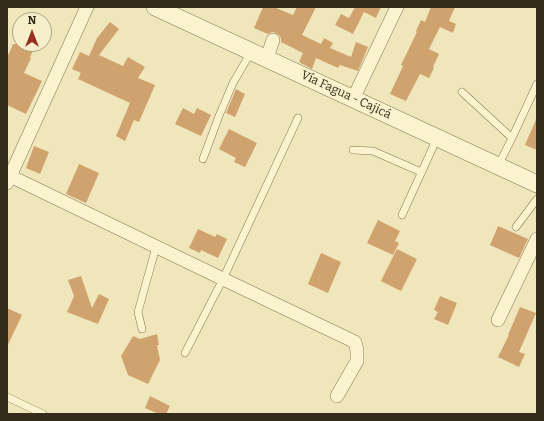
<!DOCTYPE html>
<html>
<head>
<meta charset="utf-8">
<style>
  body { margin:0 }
  #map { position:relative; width:544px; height:421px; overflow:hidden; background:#efe6bb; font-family:Bitter,serif }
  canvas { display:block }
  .frame { position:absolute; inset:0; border:8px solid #352b1a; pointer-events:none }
  .north { position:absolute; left:12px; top:12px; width:40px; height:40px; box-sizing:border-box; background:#f7efca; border:1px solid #a9a184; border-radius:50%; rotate:0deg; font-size:11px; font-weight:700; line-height:16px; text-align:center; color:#352b1a }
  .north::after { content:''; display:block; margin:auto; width:14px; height:18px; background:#983022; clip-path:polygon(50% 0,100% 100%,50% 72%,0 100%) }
</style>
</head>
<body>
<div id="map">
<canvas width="544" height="421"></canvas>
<div class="frame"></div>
<div class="north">N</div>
</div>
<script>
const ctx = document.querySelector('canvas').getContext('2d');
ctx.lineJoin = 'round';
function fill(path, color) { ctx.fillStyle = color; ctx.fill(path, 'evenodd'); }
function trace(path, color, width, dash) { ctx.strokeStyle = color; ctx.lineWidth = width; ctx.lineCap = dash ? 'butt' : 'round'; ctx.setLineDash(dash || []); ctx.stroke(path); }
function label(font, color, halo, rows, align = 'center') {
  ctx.font = font + ' Bitter,serif'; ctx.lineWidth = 3; ctx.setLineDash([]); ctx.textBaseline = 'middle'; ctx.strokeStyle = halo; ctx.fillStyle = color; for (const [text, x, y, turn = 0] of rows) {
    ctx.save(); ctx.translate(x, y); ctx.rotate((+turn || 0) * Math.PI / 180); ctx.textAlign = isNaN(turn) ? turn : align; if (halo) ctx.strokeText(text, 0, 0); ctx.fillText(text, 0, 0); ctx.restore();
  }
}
fill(new Path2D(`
  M 263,7 L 274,7 L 293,15 L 297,7 L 316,7 L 302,35 L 321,44 L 324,38 L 333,43 L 330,48 L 351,57 L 356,42 L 368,47 L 358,71 L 340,65 L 338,68 L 316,58 L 312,69 L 299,62 L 303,53 L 281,42 L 281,38 L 279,35 L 276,33 L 272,32 L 268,34 L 254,28 Z
  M 354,7 L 381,7 L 376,18 L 364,12 L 353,34 L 335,25 L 341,14 L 349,18 L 355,7 Z
  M 431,7 L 455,7 L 449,21 L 456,24 L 453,33 L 440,27 L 429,49 L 439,54 L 433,67 L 434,68 L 429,78 L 420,74 L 406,101 L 390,94 L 403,66 L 401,65 L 417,32 L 416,31 L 421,20 L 425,22 Z
  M 110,22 L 119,29 L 99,55 L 123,66 L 128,57 L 145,67 L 138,78 L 155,85 L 139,122 L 134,120 L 125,141 L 116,136 L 130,103 L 78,79 L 81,73 L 72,69 L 80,52 L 89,56 L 97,38 Z
  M 13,44 L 36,44 L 30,57 L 31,58 L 24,73 L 42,81 L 26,114 L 7,105 L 7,58 Z
  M 236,89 L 245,94 L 235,117 L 226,113 Z
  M 183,108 L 194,114 L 197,108 L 211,115 L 201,136 L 175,124 Z
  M 537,117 L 537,150 L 525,145 Z
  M 229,129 L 257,143 L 245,167 L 234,162 L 236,158 L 219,149 Z
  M 34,146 L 49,152 L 40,174 L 26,168 Z
  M 79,164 L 99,173 L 86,203 L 66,194 Z
  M 378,220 L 400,231 L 395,241 L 399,243 L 393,255 L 367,243 Z
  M 498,226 L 528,239 L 519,258 L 490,245 Z
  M 198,229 L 215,237 L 217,234 L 227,239 L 218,258 L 201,250 L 200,253 L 189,248 Z
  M 397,249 L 417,259 L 401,291 L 381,281 Z
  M 321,253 L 341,262 L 328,293 L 308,284 Z
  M 81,276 L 92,308 L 99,294 L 109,299 L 98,324 L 67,312 L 74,296 L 68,280 Z
  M 440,296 L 457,303 L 448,325 L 434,319 L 438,312 L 434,310 Z
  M 520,307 L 536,313 L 519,352 L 525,354 L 519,367 L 498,357 L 509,335 L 508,335 Z
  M 7,308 L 22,315 L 7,347 Z
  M 157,334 L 159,345 L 157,345 L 160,360 L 148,384 L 128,375 L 121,356 L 133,336 L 140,339 Z
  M 150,396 L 170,406 L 166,414 L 159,414 L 145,408 Z`), '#d0a36e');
const service = new Path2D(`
  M 462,92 L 512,138
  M 353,150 L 373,151 L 421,172
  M 203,159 L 219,116 L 233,83 L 251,52
  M 498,166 L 512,138 L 537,84
  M 402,215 L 433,147 L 436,137
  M 516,227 L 537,199
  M 142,329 L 138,312 L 156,247
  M 185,353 L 223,279 L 298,118
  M 7,397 L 43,414`);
const minor = new Path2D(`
  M 267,58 L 273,40
  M 353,99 L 397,7
  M 10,176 L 223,279 L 355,342 L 357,351 L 357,361 L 337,396
  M 7,183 L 87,7
  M 498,320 L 537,239`);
const tertiary = new Path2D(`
  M 155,7 L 537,184`);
trace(service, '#877654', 8);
trace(minor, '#877654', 14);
trace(tertiary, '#877654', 18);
trace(service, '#faf3ce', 7);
trace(minor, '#faf3ce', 13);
trace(tertiary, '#faf3ce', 17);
label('12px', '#352b1a', '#f7efca', [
  ["Vía Fagua - Cajicá",346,95,25]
]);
</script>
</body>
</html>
